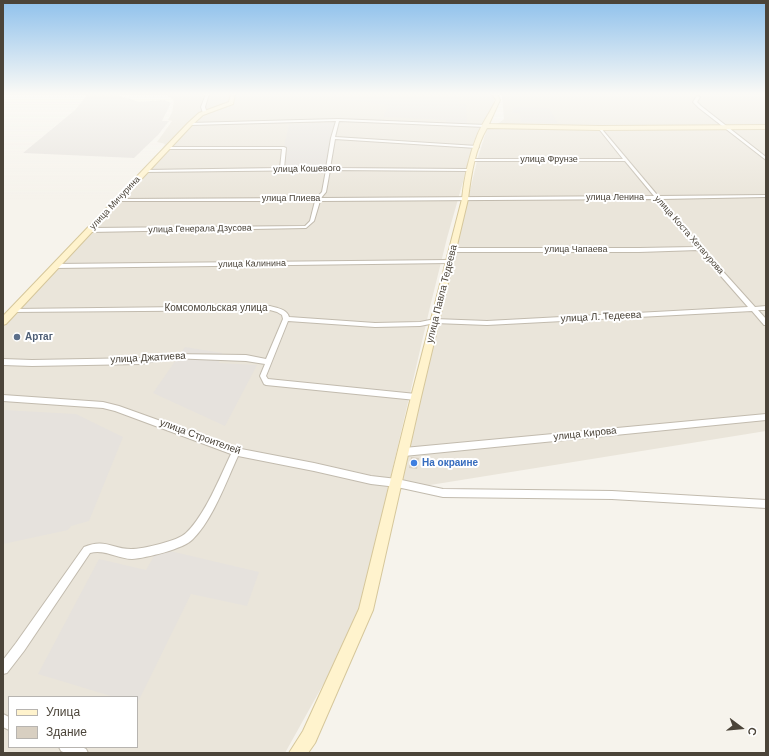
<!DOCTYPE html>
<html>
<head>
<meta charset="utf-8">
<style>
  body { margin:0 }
  #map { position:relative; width:769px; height:756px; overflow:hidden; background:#f6f3ec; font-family:Helvetica,sans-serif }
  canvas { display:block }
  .frame { position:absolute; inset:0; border:4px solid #4b4439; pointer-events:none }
  .legend { position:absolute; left:8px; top:696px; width:130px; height:52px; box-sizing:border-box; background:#fff; border:1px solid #b7b4b0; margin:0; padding:5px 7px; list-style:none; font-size:12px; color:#4b4439 }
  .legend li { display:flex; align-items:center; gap:8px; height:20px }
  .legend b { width:20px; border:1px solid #b7b4b0 }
  .north { position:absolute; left:721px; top:708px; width:40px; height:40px; -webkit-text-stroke:3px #fff; paint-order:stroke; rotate:106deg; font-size:11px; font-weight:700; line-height:16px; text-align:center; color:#4b4439 }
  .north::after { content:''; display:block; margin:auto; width:14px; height:18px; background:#4b4439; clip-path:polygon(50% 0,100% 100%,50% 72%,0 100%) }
</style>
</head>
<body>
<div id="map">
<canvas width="769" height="756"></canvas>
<div class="frame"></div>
<ul class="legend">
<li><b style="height:5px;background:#fff3cd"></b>Улица</li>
<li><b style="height:11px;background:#d8cfc1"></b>Здание</li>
</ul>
<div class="north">С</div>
</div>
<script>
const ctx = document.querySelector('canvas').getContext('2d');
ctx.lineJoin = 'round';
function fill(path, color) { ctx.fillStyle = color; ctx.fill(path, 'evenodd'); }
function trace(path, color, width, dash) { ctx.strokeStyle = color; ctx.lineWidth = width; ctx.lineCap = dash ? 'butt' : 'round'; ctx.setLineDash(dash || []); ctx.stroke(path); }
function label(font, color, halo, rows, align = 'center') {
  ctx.font = font + ' Helvetica,sans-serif'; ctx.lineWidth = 4; ctx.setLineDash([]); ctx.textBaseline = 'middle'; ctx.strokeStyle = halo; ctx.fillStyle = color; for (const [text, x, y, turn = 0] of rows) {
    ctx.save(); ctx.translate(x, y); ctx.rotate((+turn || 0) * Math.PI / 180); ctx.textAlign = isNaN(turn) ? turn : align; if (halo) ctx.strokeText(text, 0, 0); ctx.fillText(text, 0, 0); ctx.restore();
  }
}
fill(new Path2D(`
  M 167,95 L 496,95 L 492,109 L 474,143 L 447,238 L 430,307 L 358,618 L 334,665 L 285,753 L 3,753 L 3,323 L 154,162 L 165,144 L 157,142 L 172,121 L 168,120 L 172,112 L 174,101 ZM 9,697 L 137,697 L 137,747 L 9,747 Z
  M 501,95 L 766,95 L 766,431 L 399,490 L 434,336 L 444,300 L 478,157 L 487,129 L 494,127 L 504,119 L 502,97 Z`), '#eae5da');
fill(new Path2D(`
  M 92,95 L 117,95 L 139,102 L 164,100 L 171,103 L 162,121 L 169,121 L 158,135 L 134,158 L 23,153 L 75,110 L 87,95 Z
  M 334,95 L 458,95 L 460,104 L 466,104 L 467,124 L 446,123 L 446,120 L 384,117 L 384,115 L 388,105 L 333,98 Z
  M 516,107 L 549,108 L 557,123 L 521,122 L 520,115 L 518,113 L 513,113 L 512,109 Z
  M 338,122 L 326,167 L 280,166 L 289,124 Z
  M 185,347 L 222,353 L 219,363 L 257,365 L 225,426 L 153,393 Z
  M 3,410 L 76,414 L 123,437 L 89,521 L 71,526 L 68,530 L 3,544 Z
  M 166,550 L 259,572 L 247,606 L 191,594 L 137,704 L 137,697 L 114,697 L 38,674 L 99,559 L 146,570 L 154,556 Z`), '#e6e2dd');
fill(new Path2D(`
  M 411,457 L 419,458 L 417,469 L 409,468 Z`), '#d8cfc1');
const street = new Path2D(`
  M 206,94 L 209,94 L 205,107 L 207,113 L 205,114 L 203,113 L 201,107 Z
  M 697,96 L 700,97 L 697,102 L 701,106 L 766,157 L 766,160 L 699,108 L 693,102 Z
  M 338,119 L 486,125 L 488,126 L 486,127 L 339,121 L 335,137 L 477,146 L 479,147 L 477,148 L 335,139 L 330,168 L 469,169 L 471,170 L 469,171 L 330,170 L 326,192 L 321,198 L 654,196 L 625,161 L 473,161 L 471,160 L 473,159 L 623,159 L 599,129 L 599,127 L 600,127 L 658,196 L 766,195 L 766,197 L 661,199 L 701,247 L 755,307 L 766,306 L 766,310 L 758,310 L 766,319 L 766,325 L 764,325 L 752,311 L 487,325 L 435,323 L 420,326 L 375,327 L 288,321 L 266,376 L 268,379 L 416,394 L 419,395 L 420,397 L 419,399 L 416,400 L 266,385 L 264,384 L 260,376 L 265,364 L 246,361 L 170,358 L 141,364 L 32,366 L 3,365 L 3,359 L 32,360 L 141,358 L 170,354 L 246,355 L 266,359 L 283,319 L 282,315 L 277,312 L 270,310 L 12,312 L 11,311 L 12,310 L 14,309 L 270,306 C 277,308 287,309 289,317 L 375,323 L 420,322 L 435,319 L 487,321 L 748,307 L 698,250 L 639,252 L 453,252 L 450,250 L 453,248 L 639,248 L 695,247 L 656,199 L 320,201 L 314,221 L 306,228 L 90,232 L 87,230 L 90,228 L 305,226 L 310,221 L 315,201 L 117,201 L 115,200 L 117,199 L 316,198 L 322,192 L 326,170 L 145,172 L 143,171 L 145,170 L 280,168 L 282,149 L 166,149 L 166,147 L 284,147 L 286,148 L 284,168 L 326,168 L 331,138 L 336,121 L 190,125 L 188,124 L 190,123 Z
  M 449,260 L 451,261 L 451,263 L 55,268 L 52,266 L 55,264 Z
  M 3,395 L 103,402 L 119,406 L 236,448 L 314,463 L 371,476 L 397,479 L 443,489 L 612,491 L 766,500 L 766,508 L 612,499 L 443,497 L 397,487 L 371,484 L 314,471 L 238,456 C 226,482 213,519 193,539 C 184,549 146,558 132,559 C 118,559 105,549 90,553 L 24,651 L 7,673 L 3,674 L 3,660 L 16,643 L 84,547 C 105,538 112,549 131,549 C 143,549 178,541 186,533 C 205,515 220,477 231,454 L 115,411 L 103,408 L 3,401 Z
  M 766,414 L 766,420 L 404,456 L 401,455 L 400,452 L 401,449 L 404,448 Z
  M 3,714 L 9,717 L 9,730 L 3,727 Z
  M 59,747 L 82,747 L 86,749 L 88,753 L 65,753 L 61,751 Z`);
const secondary = new Path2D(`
  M 231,94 L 235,94 L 233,104 L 203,115 L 192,125 L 6,324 L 3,325 L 3,316 L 188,123 L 199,113 L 229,102 Z
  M 492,94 L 497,94 L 500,100 L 489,124 L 600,126 L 766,125 L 766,129 L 600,130 L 487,128 C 475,149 471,175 468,199 L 421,397 L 373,610 L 315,743 L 308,753 L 289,753 L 303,731 L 359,609 L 411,397 L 462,199 C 464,178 469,156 477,136 C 482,123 490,113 496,100 Z`);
trace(street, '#c2bbae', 2);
trace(secondary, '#d6c79b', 2);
fill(street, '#fff');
fill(secondary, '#fff3cd');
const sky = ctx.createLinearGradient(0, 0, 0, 200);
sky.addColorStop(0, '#8fc1ec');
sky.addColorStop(0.47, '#fbfaf6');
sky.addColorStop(1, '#fbfaf600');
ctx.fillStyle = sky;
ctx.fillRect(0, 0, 769, 200);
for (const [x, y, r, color] of [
  [17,337,4,"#5c6f8a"],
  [414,463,4,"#3f7fe0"]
]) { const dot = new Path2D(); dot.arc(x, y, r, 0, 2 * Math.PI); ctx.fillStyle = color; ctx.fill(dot); trace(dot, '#fff', 1.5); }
label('9px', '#4b4439', '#fff', [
  ["улица Фрунзе",549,160],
  ["улица Кошевого",307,169,-1],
  ["улица Ленина",615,198],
  ["улица Плиева",291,199],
  ["улица Мичурина",115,203,-47],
  ["улица Генерала Дзусова",200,229,-1],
  ["улица Коста Хетагурова",689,235,49],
  ["улица Чапаева",576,250],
  ["улица Калинина",252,264,-1]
]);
label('10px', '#4b4439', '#fff', [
  ["улица Павла Тедеева",442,294,-76],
  ["Комсомольская улица",216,308],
  ["улица Л. Тедеева",601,317,-3],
  ["улица Джатиева",148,358,-3],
  ["улица Кирова",585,434,-6],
  ["улица Строителей",200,437,20]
]);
label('bold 10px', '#4e5e75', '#fff', [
  ["Артаг",25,337]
], 'left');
label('bold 10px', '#366cbe', '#fff', [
  ["На окраине",422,463]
], 'left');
</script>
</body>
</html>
